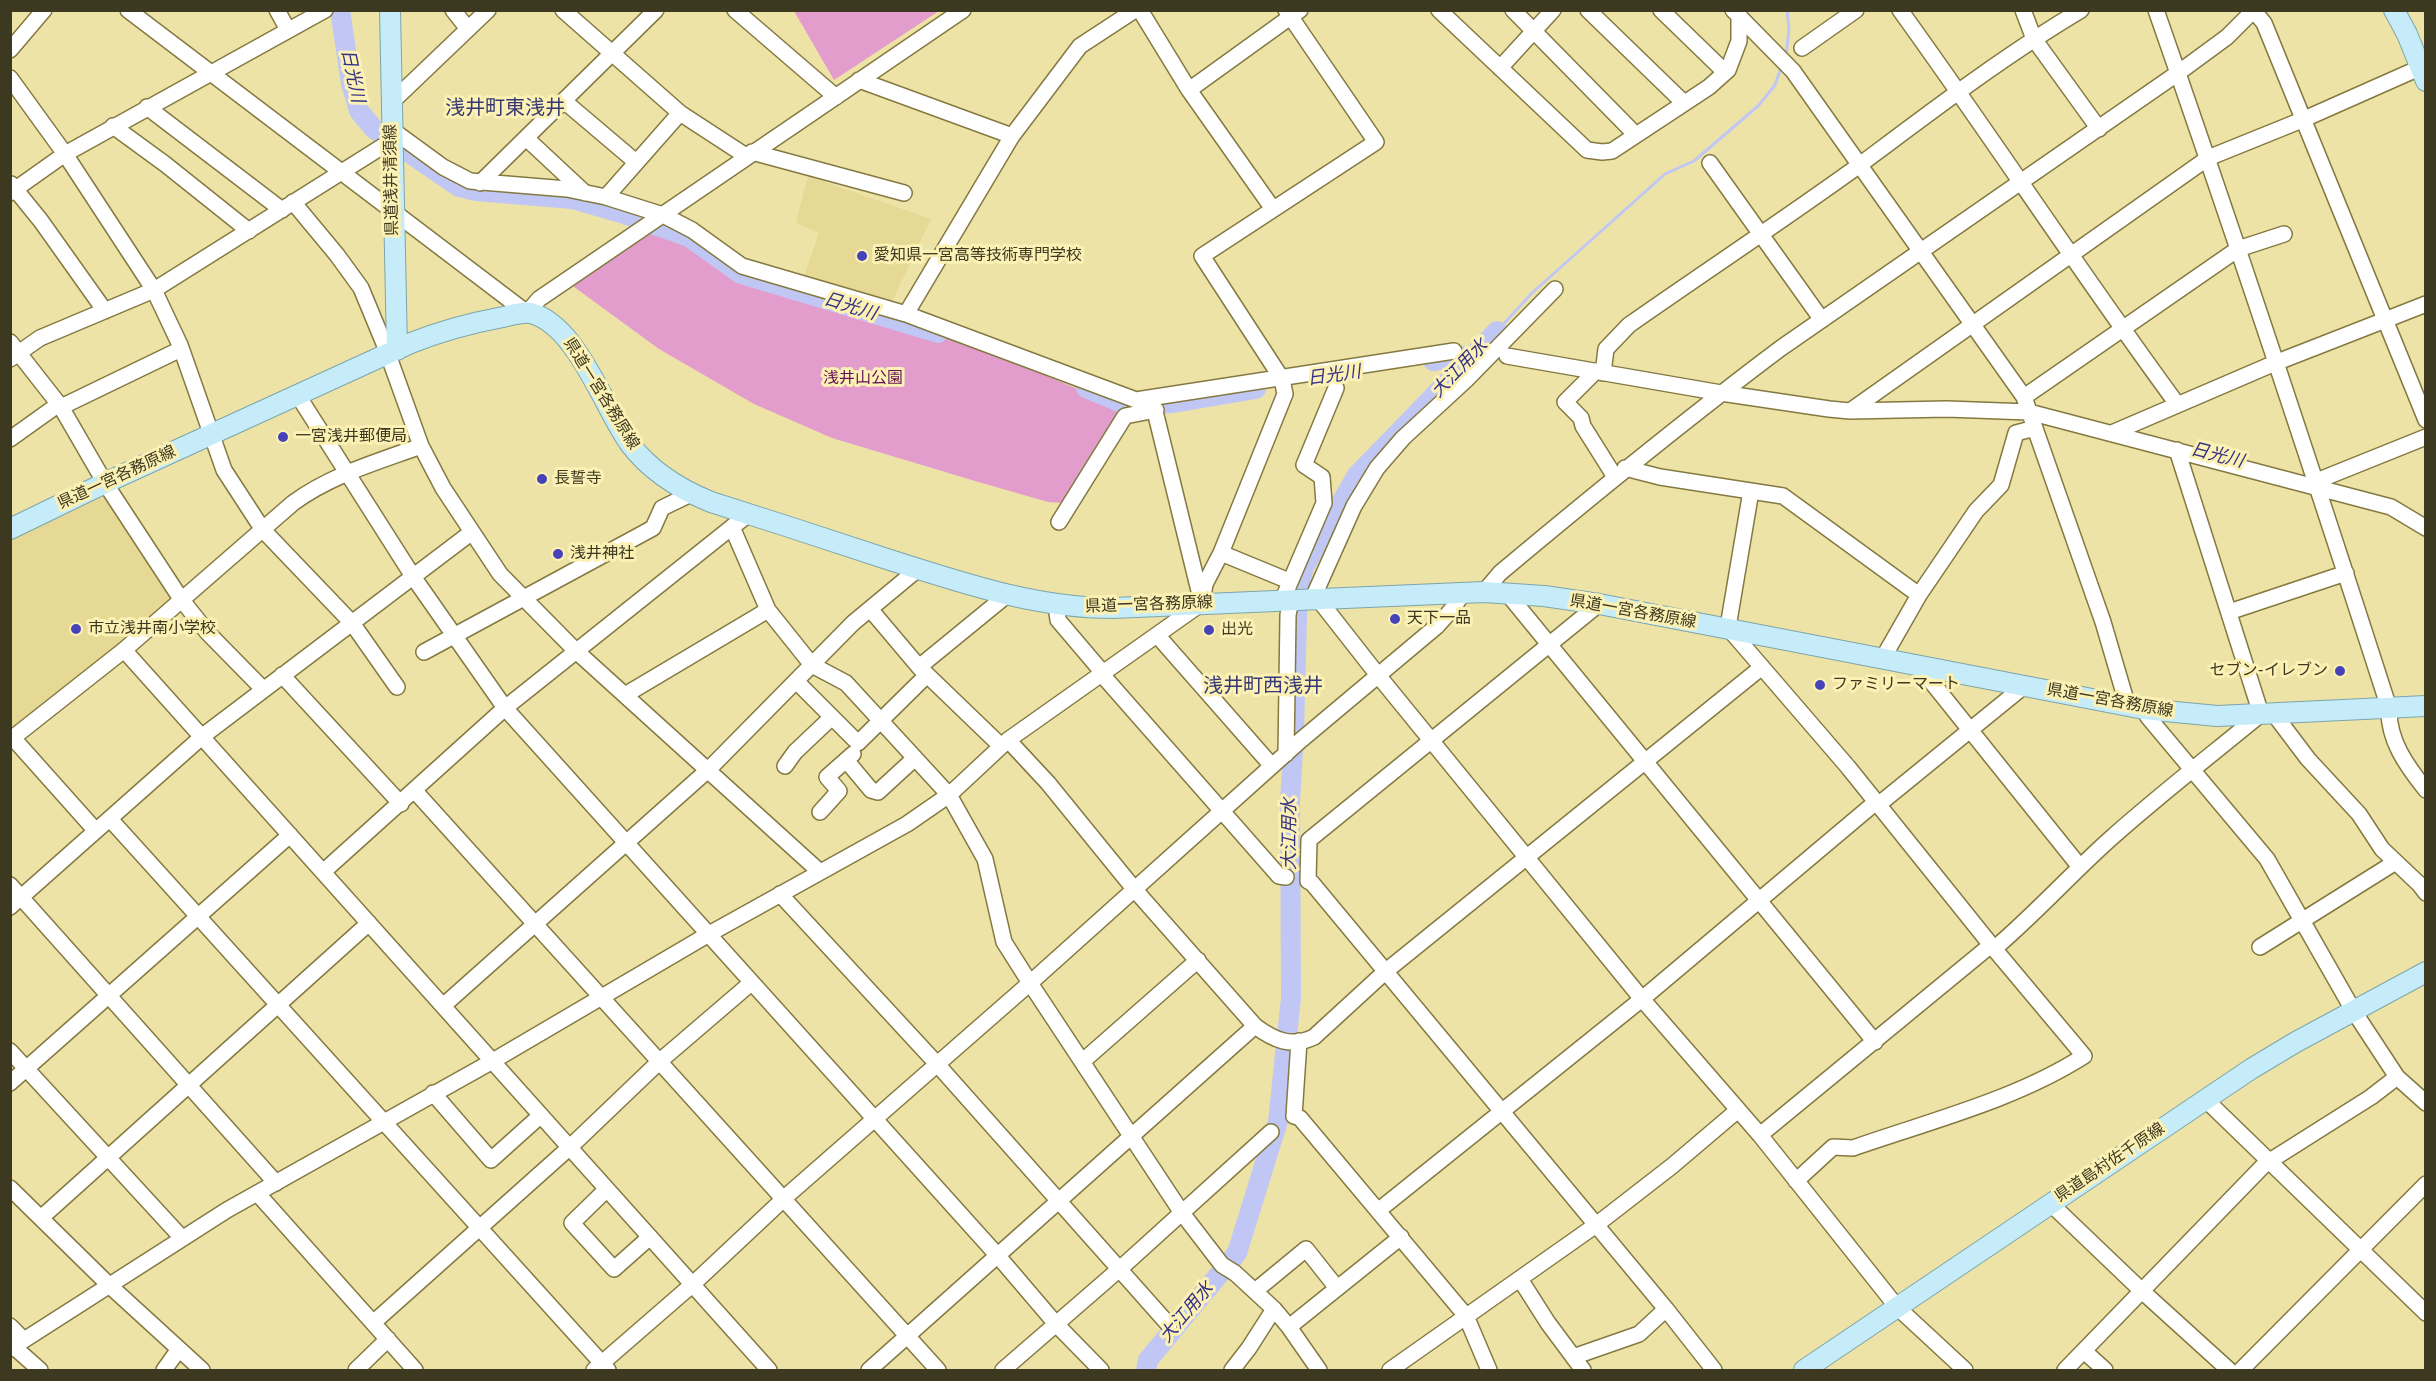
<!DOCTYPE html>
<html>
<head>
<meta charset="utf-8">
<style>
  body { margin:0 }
  #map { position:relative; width:2436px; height:1381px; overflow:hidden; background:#eee3a7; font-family:"Varela Round",sans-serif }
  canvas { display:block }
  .frame { position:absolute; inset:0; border:12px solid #3d3820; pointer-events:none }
</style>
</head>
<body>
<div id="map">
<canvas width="2436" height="1381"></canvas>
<div class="frame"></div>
</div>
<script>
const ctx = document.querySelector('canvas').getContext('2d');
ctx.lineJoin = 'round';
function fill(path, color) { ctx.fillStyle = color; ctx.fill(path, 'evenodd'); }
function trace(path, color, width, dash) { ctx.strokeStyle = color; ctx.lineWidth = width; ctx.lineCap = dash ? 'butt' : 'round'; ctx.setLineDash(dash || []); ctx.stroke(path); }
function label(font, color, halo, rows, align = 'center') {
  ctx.font = font + ' "Varela Round","Noto Sans JP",sans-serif'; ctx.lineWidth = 6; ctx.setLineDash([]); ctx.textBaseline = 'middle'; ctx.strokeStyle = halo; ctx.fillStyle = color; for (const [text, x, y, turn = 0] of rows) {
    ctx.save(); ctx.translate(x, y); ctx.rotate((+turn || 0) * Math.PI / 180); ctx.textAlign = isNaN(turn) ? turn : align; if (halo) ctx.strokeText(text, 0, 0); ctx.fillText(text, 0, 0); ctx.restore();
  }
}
fill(new Path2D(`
  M 808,176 L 931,219 L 891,304 L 803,279 L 819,233 L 796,223 Z
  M 100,492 L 105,495 L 174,598 L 173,603 L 11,735 L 11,537 Z`), '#e5d995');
fill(new Path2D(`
  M 794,11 L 939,11 L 834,80 Z
  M 649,231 L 682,244 L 740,275 L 881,316 L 992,353 L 1123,408 L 1064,503 L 1048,502 L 975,481 L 832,438 L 754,404 L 659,349 L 570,284 Z`), '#e39dcd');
trace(new Path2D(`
  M 1786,56 L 1789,29 L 1787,10
  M 1501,335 L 1497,331 L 1532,293 L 1665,174 L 1694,161 L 1758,106 L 1775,85 L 1781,68`), '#c1c7f5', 3);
trace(new Path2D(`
  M 340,10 L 351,84 L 359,111 L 374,129 L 459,187 L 476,191 L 572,199 L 624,214 L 689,237 L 741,274 L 938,333
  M 1433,361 L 1472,355
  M 1086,388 L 1129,406 L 1173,403 L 1256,389
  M 1146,1370 L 1148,1360 L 1237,1253 L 1278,1121 L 1291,998 L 1290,801 L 1294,733 L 1297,615 L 1300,582 L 1304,567 L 1357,475 L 1497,331`), '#c1c7f5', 20);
const minor = new Path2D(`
  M 128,10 L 527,313 L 539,299 L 963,10
  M 277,10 L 288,30
  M 453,10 L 468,29
  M 563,10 L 680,113 L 746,156
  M 735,10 L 836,97
  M 1140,10 L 1189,90 L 1273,209
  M 1439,10 L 1587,150 L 1602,152 L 1612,151 L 1709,87 L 1728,70 L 1739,41 L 1739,13
  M 1513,10 L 1636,135
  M 1588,10 L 1684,103
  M 1661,10 L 1725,72
  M 1733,10 L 1793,71 L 2024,397 L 2103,622 L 2128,707
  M 1900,10 C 1994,140 2082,275 2177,404
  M 2023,10 L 2034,39 L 2099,129
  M 2156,10 C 2237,242 2314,475 2389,708 C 2388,740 2406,765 2426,790
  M 2253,10 L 2264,23 L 2426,420
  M 1802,48 L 1856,10
  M 10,50 L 44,10
  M 1500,68 L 1553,10
  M 10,78 L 65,154 L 154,290 L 180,345 L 224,470 L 263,530 L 352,623 L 397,687
  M 859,80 L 1012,136
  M 1189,90 L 1300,10
  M 392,98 L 398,96 L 488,10
  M 564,101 L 636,162
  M 147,107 L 282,210
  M 113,126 L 165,164 L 249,231
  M 391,129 L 443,167 L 470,181 L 567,189 L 606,197 L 663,215 L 692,230 L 742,266 L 906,314 L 1136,400 L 1454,351
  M 526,138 L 585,193
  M 752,152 L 904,193
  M 1710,163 L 1822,320
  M 480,183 L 656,10
  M 11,184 L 41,221 L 105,311
  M 10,193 L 65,154 L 325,10
  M 606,197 L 680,113
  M 293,202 L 337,255 L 361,288 L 385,346 L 421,446 L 443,488 L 500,574 L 575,650 L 820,872
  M 906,314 L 1012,136 L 1080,46 L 1135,10
  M 10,342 L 61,407 L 105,483 L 181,599 L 208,633 L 263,689
  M 1507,356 L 1721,393 L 1829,409 L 1850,411 L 1947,409 L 2029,412 L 2391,507 L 2426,528
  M 10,359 L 40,338 L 154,290 L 383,146 L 391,146
  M 1596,371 L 1565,402 L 1581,418 L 1583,426 L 1615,477
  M 1603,373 L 1606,349 L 1629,325 C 1706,271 1785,219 1861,164 C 1933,110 2004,56 2081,10
  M 297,394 L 414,578 L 505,708 L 998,1256 L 1056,1324 L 1101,1370
  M 2024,397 L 2238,249 L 2284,234
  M 1152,399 L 1202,603 L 1205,584 L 1221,553 L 1285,394 L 1282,379 L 1202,256 L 1376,142 L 1286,10
  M 61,407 L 181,349
  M 1850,411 L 2208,158 L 2302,120 L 2426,65
  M 2112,433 L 2275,363 L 2426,304
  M 10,439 L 59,404
  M 1625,468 L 1660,477 L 1783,496 L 1919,595
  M 2314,482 L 2426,437
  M 1751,491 L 1729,621 L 1730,630 L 1848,767 L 1991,945 L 2084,1056 C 2015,1100 1930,1121 1853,1148 L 1833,1147 L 1796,1181
  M 749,514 L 732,527 L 768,610 L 812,665 L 846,683 L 949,795 L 985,859 L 1004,942 L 1030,983 L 1182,1213 L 1222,1265 L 1235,1273 L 1274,1309 L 1289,1327 L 1319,1370
  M 1059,522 L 1125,416 L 1156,410
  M 1221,553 L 1289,581
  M 1484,592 L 1500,573 C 1592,496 1685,420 1781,348 L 2178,73 L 2227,37 L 2254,10
  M 1507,593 L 1875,1042
  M 1312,600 L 1354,506 L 1377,468 L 1403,438 L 1466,380 L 1555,289
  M 1319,600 L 1377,674 L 1642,999 L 1760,1135 L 1897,1307 L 1965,1370
  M 1282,601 L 1324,503 L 1322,477 L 1304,465 L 1336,388
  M 1599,604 L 1309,840 L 1308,881 L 1312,883 L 1666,1309 L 1714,1370
  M 1056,605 L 1058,620 L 1103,673 L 1105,678 L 1279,876 L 1286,877
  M 870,609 L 919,667 L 1001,746
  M 2229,612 L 2346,573
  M 1157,635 L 1272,766
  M 124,650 L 769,1370
  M 424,652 L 653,528 L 662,508 L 691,494
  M 1883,658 L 1919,595 L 1976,511 L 2001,485 L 2016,433 L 2035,428
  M 1918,665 L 2080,867
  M 919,667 L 1007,595
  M 282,675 L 401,804
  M 796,681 L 858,743 L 927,675
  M 625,695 L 768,610
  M 2144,709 L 2148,717 L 2267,859 L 2353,1010 L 2397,1077 L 2426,1103
  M 2274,714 L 2308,759 L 2359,814 L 2382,849 L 2419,884 L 2426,893
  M 13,738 L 96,831
  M 10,740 L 124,650 L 293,503 C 331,475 377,462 421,446
  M 1008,740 L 1048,783 L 1135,890 L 1255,1026 C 1274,1040 1291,1048 1314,1037 L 1386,971 L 1762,667
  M 1286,754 L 1288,615 L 1291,600
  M 846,760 L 871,790 L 878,792 L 915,758
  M 785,766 L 795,752 L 832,717
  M 414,790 L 938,1370
  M 1878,805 L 2018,691 L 2022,686
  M 820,812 L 839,791 L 827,777 L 853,754
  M 110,819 L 608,1370
  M 323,872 L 505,708 L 732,527
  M 10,885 L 276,1183
  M 780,894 L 937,1064 L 1169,1325
  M 10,907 L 204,735 L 472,532
  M 2260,947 L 2394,863
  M 1995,948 C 2035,914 2070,875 2109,840 C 2158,796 2210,756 2261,714 L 2177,450
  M 444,1005 L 708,770 L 853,623 L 918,569
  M 1299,1041 L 1294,1116 L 1300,1118 L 1466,1316 L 1489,1370
  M 10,1051 L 182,1238
  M 1083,1061 L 1198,960
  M 10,1083 L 290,835
  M 433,1093 L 491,1160 L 540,1116
  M 2205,1099 L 2426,1313
  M 1760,1135 L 1991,945
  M 10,1188 L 109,1285 L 202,1370
  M 607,1189 L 572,1223 L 614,1269 L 650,1237
  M 258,1194 L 415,1370
  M 2051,1204 L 2143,1292 L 2229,1370
  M 1379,1210 L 1642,999 L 1876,802
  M 42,1217 L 369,923
  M 1520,1279 L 1548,1323 L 1583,1370
  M 1255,1291 L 1306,1249 L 1337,1288
  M 373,1323 L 569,1148 L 660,1061 L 751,983
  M 10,1326 L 24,1340
  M 1289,1327 L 1401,1237
  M 14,1347 L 40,1370
  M 10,1349 L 227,1210 L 491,1062 L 709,934 L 907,824 L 949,795 L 1008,740 L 1202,603
  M 2084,1351 L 2105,1370
  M 1573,1357 L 1639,1334 L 1666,1309
  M 164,1370 L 179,1349
  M 356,1370 L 388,1339
  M 594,1370 L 693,1284 L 790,1193 L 1030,983 L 1301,740 L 1437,626 L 1454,607 L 1462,594
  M 869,1370 L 1255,1026
  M 1003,1370 L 1123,1266 L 1271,1132
  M 1232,1370 L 1249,1348 L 1274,1309
  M 1390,1370 L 1596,1225 L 1672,1166 L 1738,1110
  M 2065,1370 L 2265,1164 L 2371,1097 L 2397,1077
  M 2241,1370 L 2426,1184`);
const major = new Path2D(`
  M 390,10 L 397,350
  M 2394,10 L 2407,34 L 2426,81
  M 10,529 L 105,483 L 411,343 C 441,331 471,323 503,317 C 512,315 522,312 530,313 C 576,323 604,408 630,444 C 651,472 679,489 711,502 C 771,521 830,540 890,560 C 963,583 1035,608 1113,608 L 1484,592 L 1544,596 L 1599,604 L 2144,709 L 2217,716 L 2426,706
  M 1804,1370 L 2251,1069 L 2296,1042 L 2426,972`);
trace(minor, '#847940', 18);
trace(major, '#7da5aa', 22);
trace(minor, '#fff', 15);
trace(major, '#c5ecf8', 20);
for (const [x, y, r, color] of [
  [862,256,6,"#4842b8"],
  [283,437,6,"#4842b8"],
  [542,479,6,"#4842b8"],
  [558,554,6,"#4842b8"],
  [1395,619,6,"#4842b8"],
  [76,629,6,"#4842b8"],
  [1209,630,6,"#4842b8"],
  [2340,671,6,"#4842b8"],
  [1820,685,6,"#4842b8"]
]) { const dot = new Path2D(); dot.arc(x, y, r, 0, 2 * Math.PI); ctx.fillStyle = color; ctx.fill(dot); trace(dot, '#fcf1b4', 2); }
label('16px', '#3d3820', '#fcf1b4', [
  ["県道浅井清須線",392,180,-91],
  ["県道一宮各務原線",601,394,58],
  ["県道一宮各務原線",117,478,-25],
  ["県道一宮各務原線",1149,605,-2],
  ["県道一宮各務原線",1633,612,10],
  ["県道一宮各務原線",2110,701,10],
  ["県道島村佐千原線",2110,1163,-34]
]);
label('16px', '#3d3820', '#fcf1b4', [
  ["愛知県一宮高等技術専門学校",874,256],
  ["一宮浅井郵便局",295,437],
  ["長誓寺",554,479],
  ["浅井神社",570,554],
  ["天下一品",1407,619],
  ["市立浅井南小学校",88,629],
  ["出光",1221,630],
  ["セブン-イレブン",2328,671,"right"],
  ["ファミリーマート",1832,685]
], 'left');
label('16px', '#651052', '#fcf1b4', [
  ["浅井山公園",863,379]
]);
label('italic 18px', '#353286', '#fcf1b4', [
  ["日光川",352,76,78],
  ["日光川",850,307,17],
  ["大江用水",1460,369,-46],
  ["日光川",1334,376,-8],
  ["日光川",2217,456,14],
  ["大江用水",1290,834,-90],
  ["大江用水",1187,1313,-50]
]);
label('20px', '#363874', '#fcf1b4', [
  ["浅井町東浅井",505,109],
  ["浅井町西浅井",1263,687]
]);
</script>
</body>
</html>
